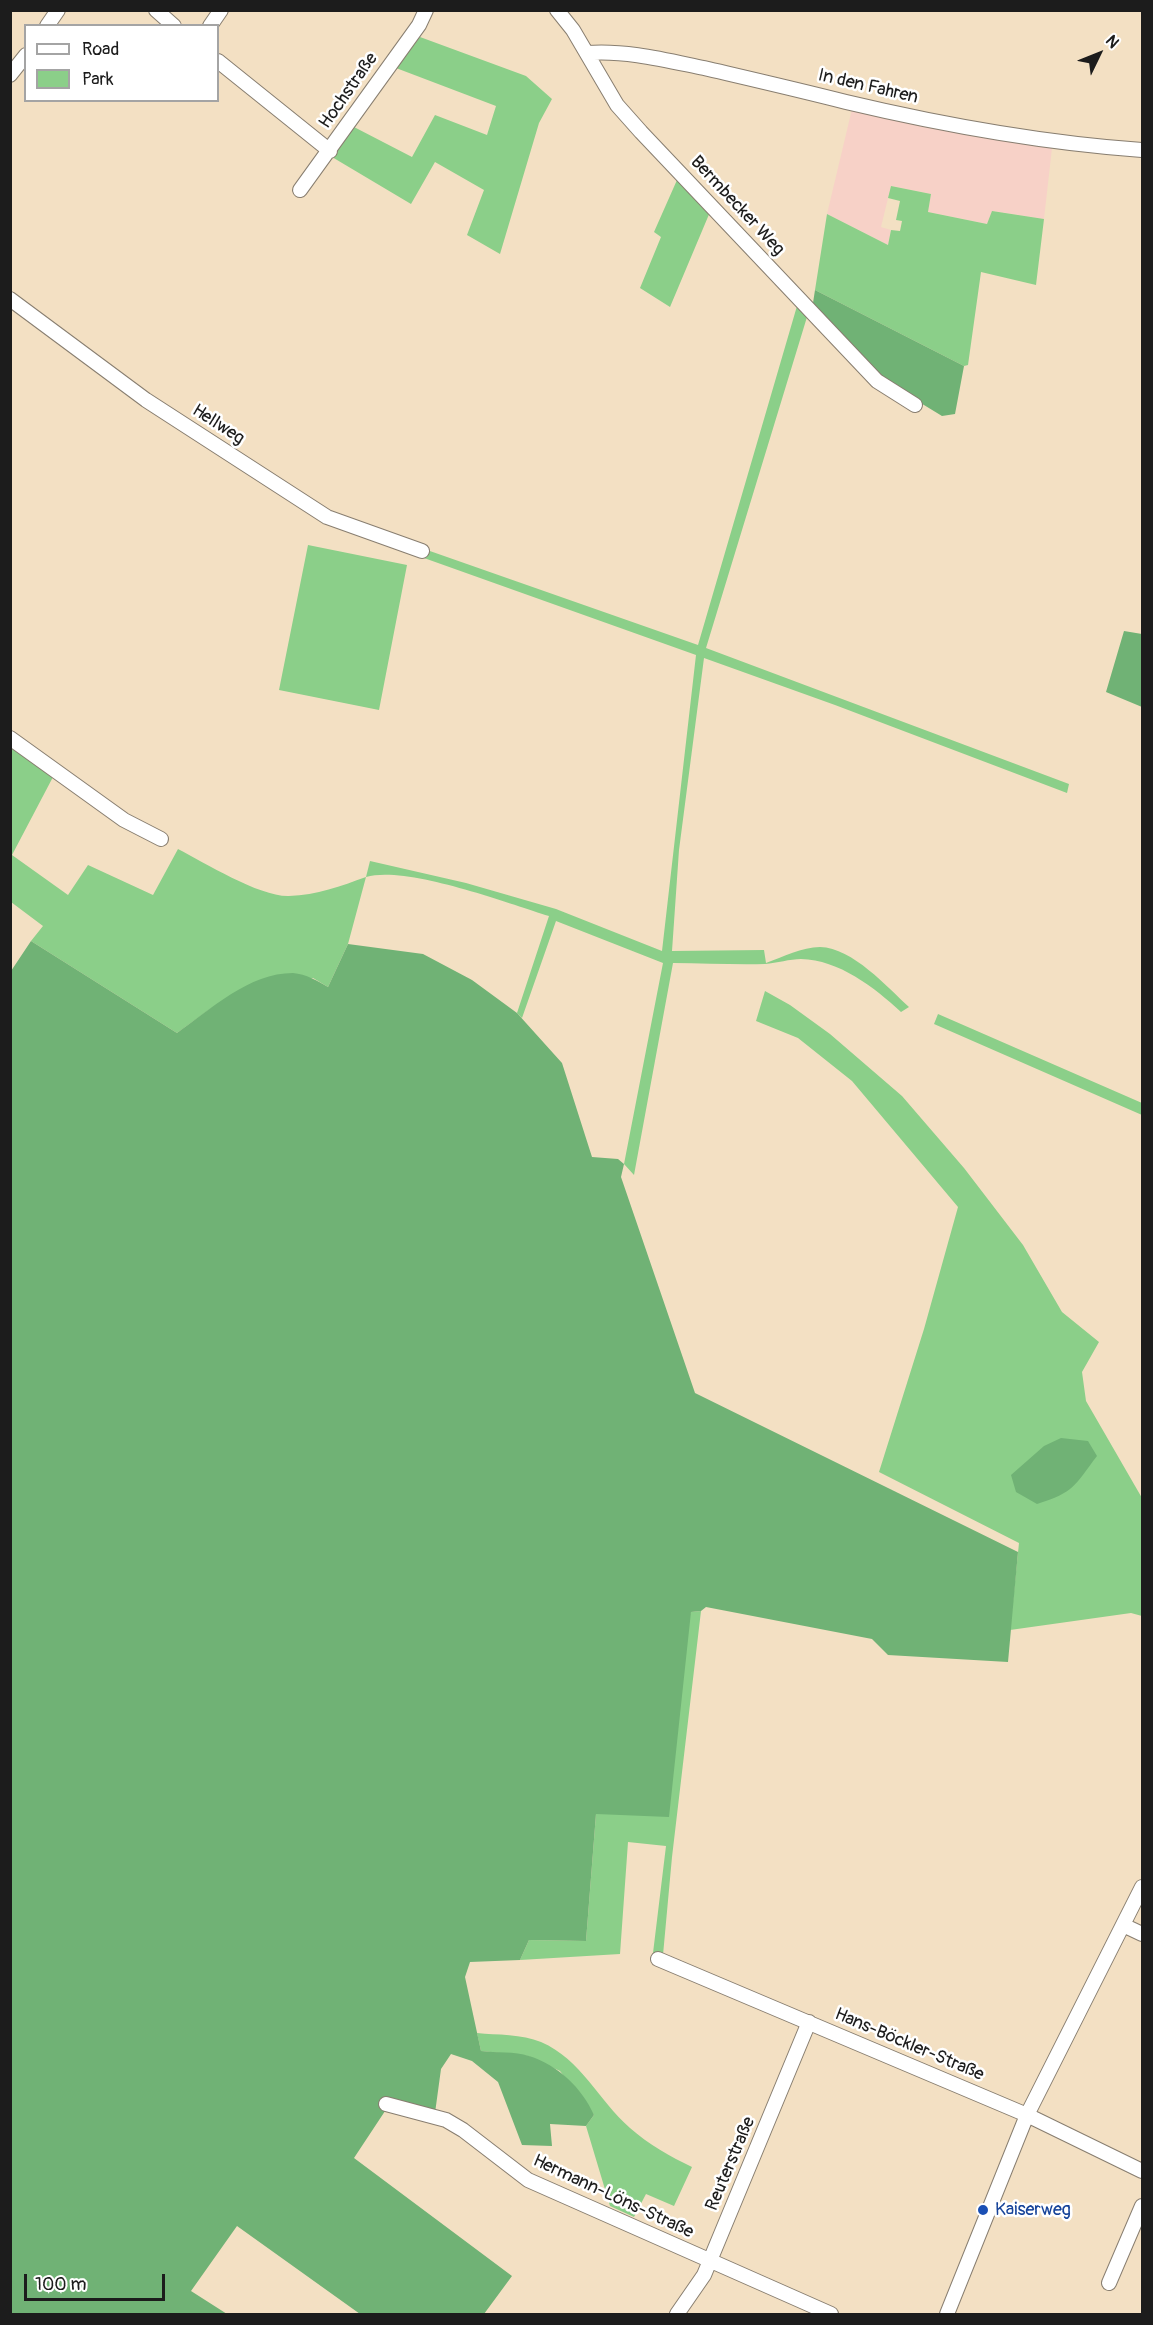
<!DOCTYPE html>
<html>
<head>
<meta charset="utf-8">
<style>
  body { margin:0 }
  #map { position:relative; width:1153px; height:2325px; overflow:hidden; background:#f3e0c3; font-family:Pangolin,sans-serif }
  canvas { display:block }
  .frame { position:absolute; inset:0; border:12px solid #1c1c1c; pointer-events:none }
  .legend { position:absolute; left:24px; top:24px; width:195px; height:78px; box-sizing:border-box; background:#fff; border:2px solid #a4a4a4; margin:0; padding:8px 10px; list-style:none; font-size:18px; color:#1c1c1c }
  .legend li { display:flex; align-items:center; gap:12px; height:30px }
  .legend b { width:30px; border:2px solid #a4a4a4 }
  .north { position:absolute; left:1069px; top:24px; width:60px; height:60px; -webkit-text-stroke:4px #fff; paint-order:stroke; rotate:47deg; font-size:16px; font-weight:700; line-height:24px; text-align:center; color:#1c1c1c }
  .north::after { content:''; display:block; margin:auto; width:21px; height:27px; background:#1c1c1c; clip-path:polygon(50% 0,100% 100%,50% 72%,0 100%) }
  .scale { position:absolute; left:24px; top:2274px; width:141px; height:27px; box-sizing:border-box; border:3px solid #1c1c1c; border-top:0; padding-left:8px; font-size:18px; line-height:21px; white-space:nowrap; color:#1c1c1c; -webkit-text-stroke:4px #fff; paint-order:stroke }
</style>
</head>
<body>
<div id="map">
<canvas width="1153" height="2325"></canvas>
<div class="frame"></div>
<ul class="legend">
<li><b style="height:8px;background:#fff"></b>Road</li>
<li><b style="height:16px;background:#8bcf89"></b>Park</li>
</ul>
<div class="north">N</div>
<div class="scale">100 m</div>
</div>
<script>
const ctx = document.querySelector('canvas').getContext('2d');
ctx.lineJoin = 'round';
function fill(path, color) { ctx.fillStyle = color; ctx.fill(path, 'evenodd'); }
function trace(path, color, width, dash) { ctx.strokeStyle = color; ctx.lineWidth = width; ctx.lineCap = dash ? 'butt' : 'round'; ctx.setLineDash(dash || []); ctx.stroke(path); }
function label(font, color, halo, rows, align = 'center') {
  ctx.font = font + ' Pangolin,sans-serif'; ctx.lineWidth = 5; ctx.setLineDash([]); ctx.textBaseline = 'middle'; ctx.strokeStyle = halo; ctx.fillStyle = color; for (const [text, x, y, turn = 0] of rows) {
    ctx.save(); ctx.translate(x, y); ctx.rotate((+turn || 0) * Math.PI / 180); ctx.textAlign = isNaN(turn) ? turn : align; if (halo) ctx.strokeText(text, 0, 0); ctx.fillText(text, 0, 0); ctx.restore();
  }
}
fill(new Path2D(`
  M 852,109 L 1052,148 L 1044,219 L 993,211 L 987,224 L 928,212 L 931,194 L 891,186 L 881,227 L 891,230 L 888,245 L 827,214 Z`), '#f7d1c7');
fill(new Path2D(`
  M 420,37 L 526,76 L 552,99 L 539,123 L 500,254 L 467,235 L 484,190 L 435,162 L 411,204 L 332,157 L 354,127 L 412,157 L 435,115 L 487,135 L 496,106 L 396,68 Z
  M 677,180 L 710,212 L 670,307 L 640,288 L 661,237 L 654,232 Z
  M 891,186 L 931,194 L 928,212 L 987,224 L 992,211 L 1044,219 L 1036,285 L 981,272 L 968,365 L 964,366 L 815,290 L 827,214 L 888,245 L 891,230 L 900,231 L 902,221 L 896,220 L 900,201 L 888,198 Z
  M 797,306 L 807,317 L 706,648 L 1069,784 L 1067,793 L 835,705 L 704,658 L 679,850 L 672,951 L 764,950 L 766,963 C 783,957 802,947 820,947 C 853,948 887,987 909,1007 L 901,1012 C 874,987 839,960 801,959 C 790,959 777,963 765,964 C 735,965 704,963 673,963 L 634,1175 L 624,1164 L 663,963 L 556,921 L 522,1018 L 517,1013 L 549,916 C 507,903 406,865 366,877 L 348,944 L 328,987 L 313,978 L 210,1009 L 177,1033 L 31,941 L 43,926 L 11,902 L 11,746 L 53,777 L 12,855 L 68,895 L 88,865 L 153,895 L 178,849 C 205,863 260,897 289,896 C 317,895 341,886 366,877 L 370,861 L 466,883 L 556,909 L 662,951 L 696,655 L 424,558 L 427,550 L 698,645 Z
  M 308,545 L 407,565 L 379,710 L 279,690 Z
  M 765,991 L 790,1005 L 830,1034 L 902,1096 L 964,1168 L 1023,1245 L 1062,1312 L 1099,1342 L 1082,1372 L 1086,1401 L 1142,1498 L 1142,1616 L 1131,1613 L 1010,1630 L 1019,1543 L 879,1472 L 924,1329 L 958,1207 L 852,1081 L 798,1038 L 756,1021 Z
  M 938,1014 L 1142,1103 L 1142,1115 L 934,1024 Z
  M 701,1611 L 672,1857 L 663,1955 L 653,1953 L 666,1846 L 628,1842 L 620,1954 L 520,1960 L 529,1940 L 586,1941 L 596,1814 L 691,1612 Z
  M 477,2033 C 497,2035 522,2034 541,2042 C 582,2060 598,2100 630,2128 C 648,2144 671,2157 692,2167 L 674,2206 L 646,2194 L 634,2217 L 610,2206 L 586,2126 L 594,2115 L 560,2071 L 528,2056 L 481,2051 Z`), '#8bcf89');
fill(new Path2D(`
  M 815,290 L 964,366 L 955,414 L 942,416 L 883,380 L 822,317 L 813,303 Z
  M 1124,631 L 1142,634 L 1142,707 L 1106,692 Z
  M 31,941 L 177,1033 C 211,1009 249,973 293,973 C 306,974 318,981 328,987 L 348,944 L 423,954 L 472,980 L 517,1013 L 562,1063 L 592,1157 L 618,1159 L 624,1164 L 621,1177 L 695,1393 L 1018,1552 L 1008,1662 L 888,1655 L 872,1639 L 706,1607 L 701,1611 L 691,1612 L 669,1817 L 596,1814 L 586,1941 L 529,1940 L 520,1960 L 470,1962 L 465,1977 L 481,2051 C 496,2053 515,2051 529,2056 C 558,2065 582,2088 594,2115 L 586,2126 L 550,2124 L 552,2146 L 522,2145 L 498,2082 L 472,2061 L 451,2054 L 441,2069 L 435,2113 L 391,2102 L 354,2158 L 512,2276 L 484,2314 L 360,2314 L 237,2226 L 191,2291 L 227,2314 L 11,2314 L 11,971 Z
  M 1061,1438 L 1088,1441 L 1097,1456 C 1074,1486 1075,1492 1037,1504 L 1016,1492 L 1011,1475 L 1044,1446 Z`), '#70b275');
const minor = new Path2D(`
  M 156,10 L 174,26
  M 557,10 L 573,30 L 617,105 L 641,132 L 877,381 L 915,405
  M 47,26 L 58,10
  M 210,26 L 221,10
  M 587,53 C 626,50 665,60 704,68 C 751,79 799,90 846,102 C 943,125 1043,143 1142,150
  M 218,61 L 330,151
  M 10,75 L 26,55
  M 300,190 L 419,25 L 426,10
  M 10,299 L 146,400 L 327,517 L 422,551
  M 10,738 L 124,820 L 161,839
  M 1123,1925 L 1142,1934
  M 658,1959 L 1027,2115 L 1142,2171
  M 386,2104 L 446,2120 L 463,2130 L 528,2180 L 831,2314
  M 1109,2283 L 1142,2206
  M 677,2314 L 704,2275 L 809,2022
  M 947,2314 L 1027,2115 L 1142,1887`);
trace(minor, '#887e70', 16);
trace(minor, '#fff', 14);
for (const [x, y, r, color] of [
  [983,2210,6,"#1a4fb4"]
]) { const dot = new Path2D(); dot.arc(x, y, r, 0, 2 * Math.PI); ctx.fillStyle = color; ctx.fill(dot); trace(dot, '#fff', 2); }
label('18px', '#1c1c1c', '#fff', [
  ["In den Fahren",868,87,13],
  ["Hochstraße",349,91,-55],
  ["Bermbecker Weg",737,206,47],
  ["Hellweg",218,425,33],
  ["Hans-Böckler-Straße",909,2045,23],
  ["Reuterstraße",731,2164,-67],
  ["Hermann-Löns-Straße",613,2197,25]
]);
label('18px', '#164399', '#fff', [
  ["Kaiserweg",995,2210]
], 'left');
</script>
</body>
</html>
